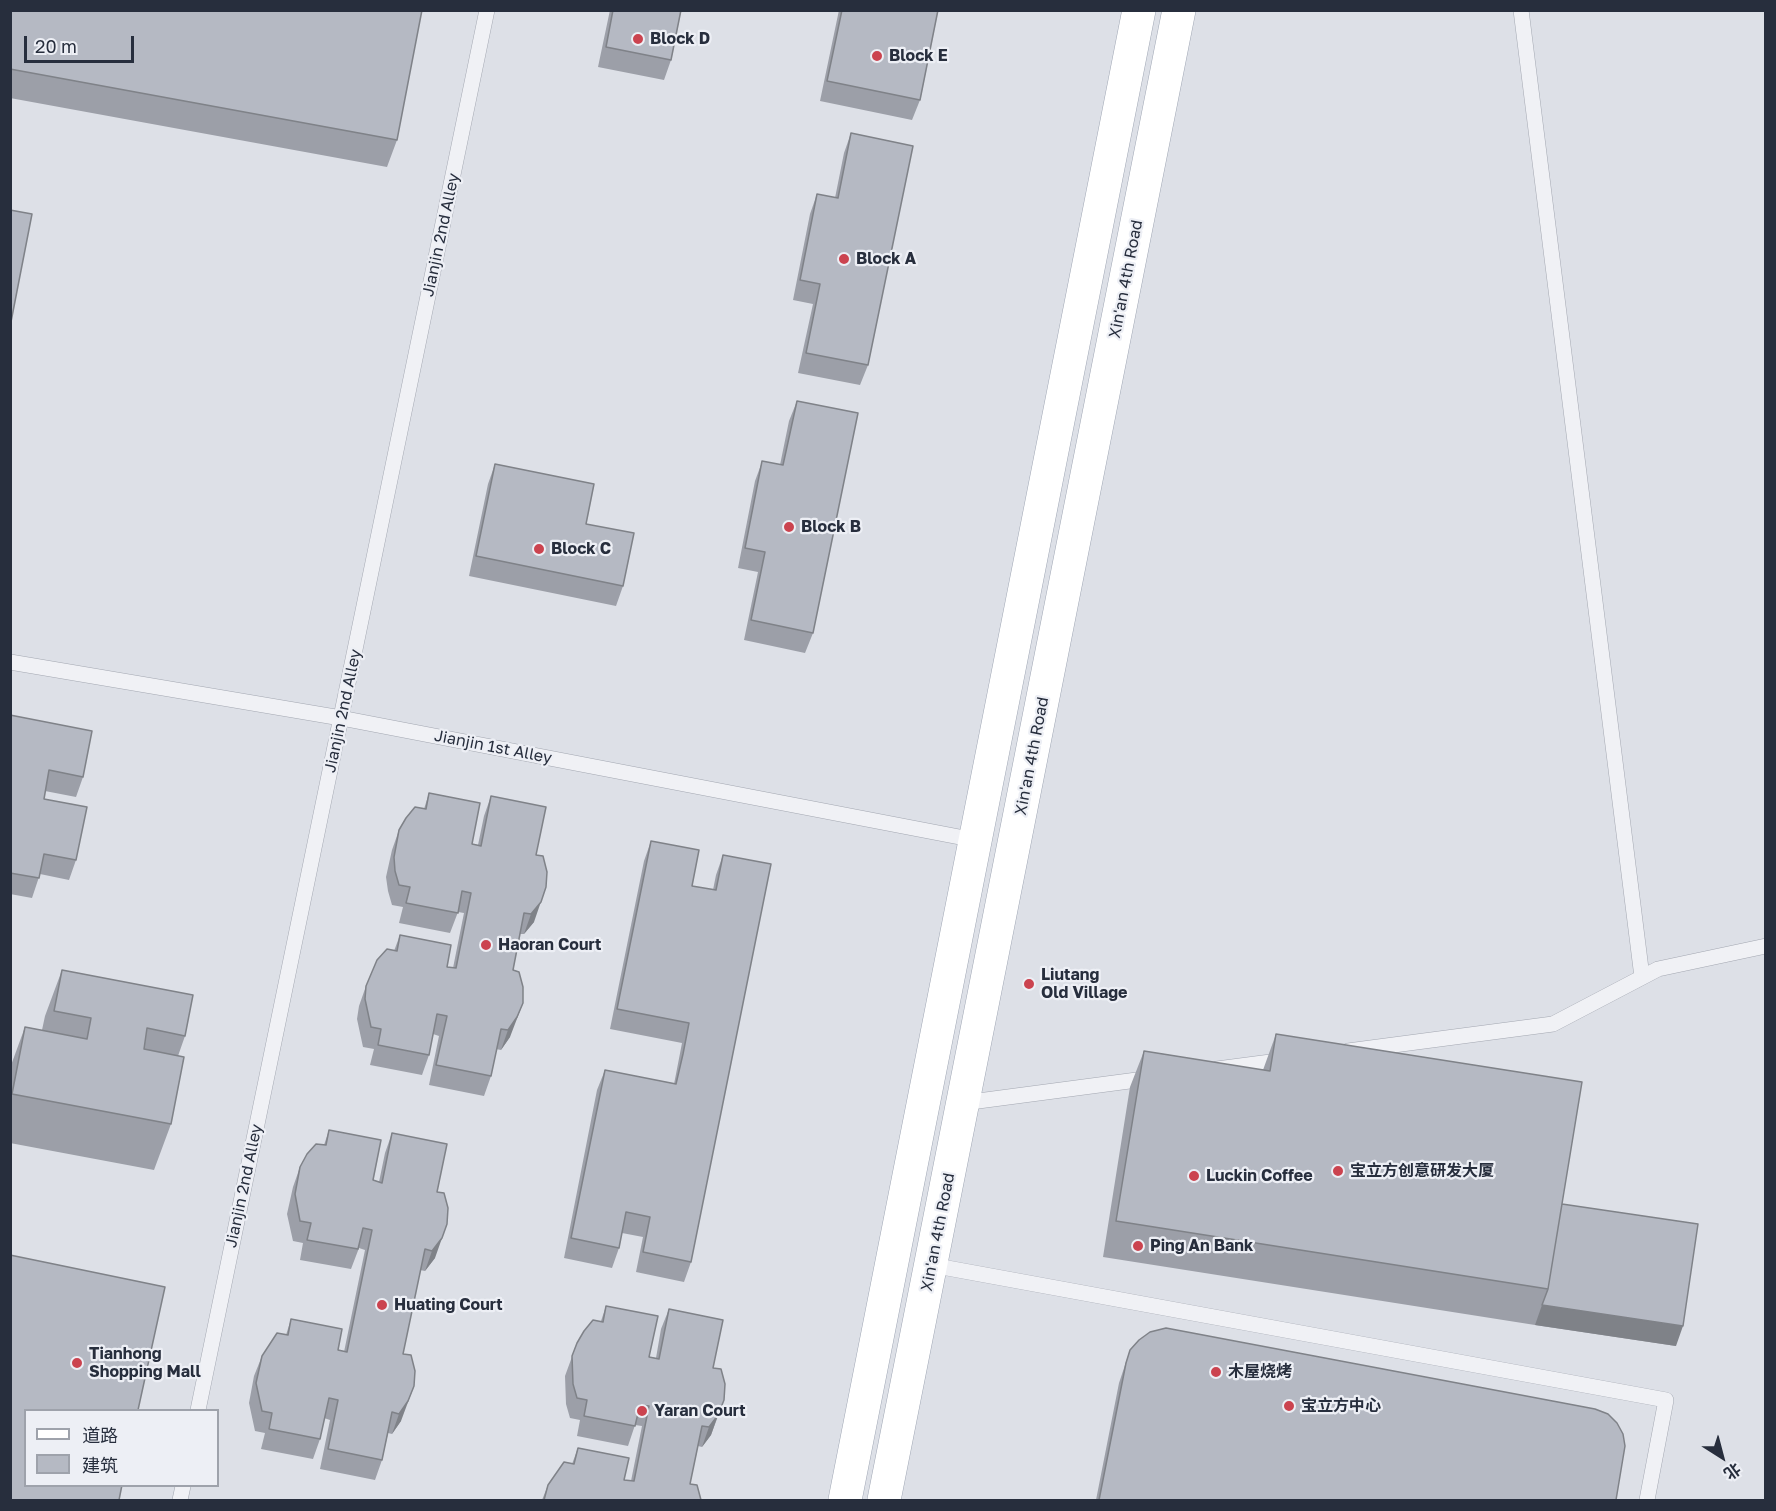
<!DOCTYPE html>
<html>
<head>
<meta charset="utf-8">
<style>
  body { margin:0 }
  #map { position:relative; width:1776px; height:1511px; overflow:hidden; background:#dde0e7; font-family:"Golos Text","Noto Sans SC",sans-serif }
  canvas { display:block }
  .frame { position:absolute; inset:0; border:12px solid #272e3d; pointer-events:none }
  .legend { position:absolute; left:24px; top:1409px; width:195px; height:78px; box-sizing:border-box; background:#edeff5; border:2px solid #9ea2ab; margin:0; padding:8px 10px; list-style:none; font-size:18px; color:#272e3d }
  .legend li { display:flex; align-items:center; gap:12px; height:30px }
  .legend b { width:30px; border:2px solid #9ea2ab }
  .north { position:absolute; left:1692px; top:1427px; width:60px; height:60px; -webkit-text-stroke:4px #edeff5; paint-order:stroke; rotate:144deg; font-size:16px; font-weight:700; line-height:24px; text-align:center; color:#272e3d }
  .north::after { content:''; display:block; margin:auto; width:21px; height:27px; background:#272e3d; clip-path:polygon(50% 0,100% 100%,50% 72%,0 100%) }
  .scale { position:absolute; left:24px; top:36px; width:110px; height:27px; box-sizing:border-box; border:3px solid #272e3d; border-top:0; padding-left:8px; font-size:18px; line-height:21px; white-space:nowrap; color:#272e3d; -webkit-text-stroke:4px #edeff5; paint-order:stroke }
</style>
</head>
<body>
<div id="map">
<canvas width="1776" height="1511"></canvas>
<div class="frame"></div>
<ul class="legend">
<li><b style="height:8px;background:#fff"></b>道路</li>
<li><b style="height:16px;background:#b5b9c3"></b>建筑</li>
</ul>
<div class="north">北</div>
<div class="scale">20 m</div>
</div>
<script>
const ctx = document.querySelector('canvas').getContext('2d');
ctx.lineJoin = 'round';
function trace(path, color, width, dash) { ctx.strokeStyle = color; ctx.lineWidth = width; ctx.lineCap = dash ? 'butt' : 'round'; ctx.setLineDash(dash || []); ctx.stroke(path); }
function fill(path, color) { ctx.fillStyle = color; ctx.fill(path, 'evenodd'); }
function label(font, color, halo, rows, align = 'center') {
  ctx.font = font + ' "Golos Text","Noto Sans SC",sans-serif'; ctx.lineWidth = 4.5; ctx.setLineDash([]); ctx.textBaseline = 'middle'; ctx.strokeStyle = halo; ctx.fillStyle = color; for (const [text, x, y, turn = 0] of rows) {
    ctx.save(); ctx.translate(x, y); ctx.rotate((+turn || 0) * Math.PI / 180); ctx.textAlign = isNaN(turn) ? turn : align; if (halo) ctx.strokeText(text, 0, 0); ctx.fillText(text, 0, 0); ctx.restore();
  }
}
const lane = new Path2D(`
  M 1521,10 L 1642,977
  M 10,662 L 341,718 L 975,840
  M 1348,1051 L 1553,1024 L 1658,969 L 1766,946
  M 1217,1069 L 1286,1060
  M 963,1103 L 1152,1078
  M 931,1265 L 1666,1400 L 1647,1500
  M 198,1410 L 487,10
  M 180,1500 L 183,1486`);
const primary = new Path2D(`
  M 845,1500 L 1139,10
  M 884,1500 L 1179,10`);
trace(lane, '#a3a7b1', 16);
trace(primary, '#9da4b2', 34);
trace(lane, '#f0f1f5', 15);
trace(primary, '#fff', 33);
fill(new Path2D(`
  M 10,10 L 397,140 L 387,167 L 10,98 Z
  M 610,10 L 681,10 L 671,60 L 664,80 L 598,67 Z
  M 839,10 L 938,10 L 920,100 L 912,120 L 820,101 Z
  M 851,133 L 868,365 L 860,385 L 798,373 L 813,304 L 793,300 L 810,214 L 817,194 L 835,198 L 844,153 Z
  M 797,401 L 813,633 L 805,653 L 744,640 L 758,572 L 738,568 L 755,481 L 762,462 L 780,465 L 789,421 Z
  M 495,464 L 586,524 L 623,586 L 616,606 L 469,576 L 488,484 Z
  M 10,715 L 83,777 L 76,797 L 45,791 L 44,799 L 76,860 L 69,880 L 40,874 L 32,898 L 10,894 Z
  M 429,793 L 472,844 L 478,845 L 484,816 L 491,796 L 536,855 L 534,922 L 524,934 L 520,934 L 513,970 L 510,1037 L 501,1050 L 496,1049 L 491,1076 L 484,1096 L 429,1085 L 439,1036 L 433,1034 L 429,1055 L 422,1075 L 370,1065 L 374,1049 L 363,1047 L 357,1019 L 359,1006 L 366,986 L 394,951 L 400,935 L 447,967 L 453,968 L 464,913 L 458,912 L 450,933 L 399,923 L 403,907 L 392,905 L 388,891 L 386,877 L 392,850 L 399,830 L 424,809 Z
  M 651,841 L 692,886 L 713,890 L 716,875 L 723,855 L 691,1262 L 684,1282 L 636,1272 L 643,1237 L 622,1233 L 619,1248 L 612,1268 L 564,1258 L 597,1090 L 605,1070 L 674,1084 L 676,1074 L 682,1043 L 610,1029 L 644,861 Z
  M 62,970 L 185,1036 L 178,1056 L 171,1124 L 154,1170 L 10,1143 L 10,1068 L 25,1027 L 42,1030 L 45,1016 Z
  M 1276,1034 L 1562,1204 L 1676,1346 L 1535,1325 L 1103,1257 L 1130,1087 L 1144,1051 L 1263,1070 Z
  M 329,1130 L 373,1180 L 379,1182 L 385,1153 L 392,1133 L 437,1192 L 435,1258 L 425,1271 L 420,1270 L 403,1354 L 401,1421 L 392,1434 L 388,1433 L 382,1460 L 375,1480 L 320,1469 L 330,1420 L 324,1418 L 320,1439 L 313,1459 L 261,1449 L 265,1433 L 255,1431 L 249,1403 L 254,1376 L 262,1356 L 286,1335 L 291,1319 L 338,1350 L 344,1352 L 365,1250 L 359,1248 L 351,1269 L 300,1260 L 303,1243 L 293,1241 L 287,1214 L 293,1187 L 300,1167 L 324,1145 Z
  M 606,1306 L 649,1357 L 656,1358 L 661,1329 L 669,1309 L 713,1368 L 724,1400 L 711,1435 L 702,1447 L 698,1446 L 690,1484 L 701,1500 L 542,1500 L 548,1485 L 572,1464 L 578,1448 L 624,1480 L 631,1481 L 642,1426 L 635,1425 L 628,1446 L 577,1436 L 580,1420 L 570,1418 L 566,1404 L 565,1376 L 577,1343 L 601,1321 Z
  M 1130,1350 L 1616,1500 L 1096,1500 L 1119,1383 Z`), '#9c9fa8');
fill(new Path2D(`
  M 546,887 L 534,922 L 524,934 L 531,914 Z
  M 523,1003 L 510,1037 L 501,1050 L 508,1030 Z
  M 447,1224 L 435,1258 L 425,1271 L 432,1251 Z
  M 1542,1305 L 1683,1326 L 1676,1346 L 1535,1325 Z
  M 414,1386 L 401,1421 L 392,1434 L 399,1414 Z
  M 718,1415 L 711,1435 L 702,1447 L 709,1427 Z`), '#7f8288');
const building = new Path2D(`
  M 10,10 L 422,10 L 397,140 L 10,69 Z
  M 613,10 L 681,10 L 671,60 L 606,47 Z
  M 842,10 L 938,10 L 920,100 L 827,81 Z
  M 851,133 L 913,146 L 868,365 L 806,353 L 820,284 L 800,280 L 817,194 L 838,198 Z
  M 10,210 L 32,214 L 10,327 Z
  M 797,401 L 858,413 L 813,633 L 751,620 L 765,552 L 745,548 L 762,461 L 783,465 Z
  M 495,464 L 594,484 L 586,524 L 634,533 L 623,586 L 476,556 Z
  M 10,715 L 92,731 L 83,777 L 49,770 L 44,799 L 87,807 L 76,860 L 44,854 L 39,878 L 10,873 Z
  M 429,793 L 480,803 L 472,844 L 481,846 L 491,796 L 546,807 L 536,855 L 543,856 L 547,872 L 546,887 L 541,902 L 531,914 L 524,913 L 513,970 L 519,972 L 523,987 L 523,1003 L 517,1017 L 508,1030 L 501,1029 L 491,1076 L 436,1065 L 447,1016 L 437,1014 L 429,1055 L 378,1045 L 381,1029 L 371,1027 L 365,999 L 366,986 L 377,960 L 387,949 L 397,951 L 400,935 L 451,945 L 447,967 L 456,968 L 471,893 L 462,891 L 458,913 L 406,903 L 410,887 L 399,885 L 395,871 L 394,857 L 399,830 L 406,818 L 415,807 L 426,809 Z
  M 651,841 L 699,850 L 692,886 L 716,890 L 723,855 L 771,864 L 691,1262 L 643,1252 L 650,1217 L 626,1212 L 619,1248 L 571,1238 L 605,1070 L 676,1084 L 683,1054 L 689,1023 L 617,1009 Z
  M 62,970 L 193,995 L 185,1036 L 147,1028 L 144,1049 L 184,1057 L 171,1124 L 12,1094 L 25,1027 L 87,1039 L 91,1018 L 54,1011 Z
  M 1276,1034 L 1582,1082 L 1548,1289 L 1116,1221 L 1144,1051 L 1270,1071 Z
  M 329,1130 L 381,1140 L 373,1180 L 382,1183 L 392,1133 L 447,1144 L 437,1192 L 444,1193 L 448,1208 L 447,1224 L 442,1238 L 432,1251 L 425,1249 L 403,1354 L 411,1355 L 415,1371 L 414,1386 L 408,1401 L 399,1414 L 392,1412 L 382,1460 L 328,1449 L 338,1400 L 329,1398 L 320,1439 L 269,1429 L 272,1413 L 262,1411 L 256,1383 L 262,1356 L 277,1333 L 288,1335 L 291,1319 L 342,1329 L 338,1350 L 347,1352 L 372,1230 L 363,1228 L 358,1249 L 307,1240 L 311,1223 L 300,1221 L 295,1194 L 300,1167 L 307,1154 L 316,1144 L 326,1145 Z
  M 1562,1204 L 1698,1224 L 1683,1326 L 1542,1305 L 1548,1289 Z
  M 10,1255 L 165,1287 L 138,1410 L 26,1410 L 26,1485 L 122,1485 L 119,1500 L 10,1500 Z
  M 606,1306 L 658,1316 L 649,1357 L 659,1359 L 669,1309 L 723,1320 L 713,1368 L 721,1369 L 725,1384 L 724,1400 L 718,1415 L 709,1427 L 702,1426 L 690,1484 L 697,1485 L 701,1500 L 544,1500 L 548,1485 L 564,1462 L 574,1464 L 578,1448 L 629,1458 L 624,1480 L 634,1481 L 649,1406 L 640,1405 L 635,1426 L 584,1416 L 587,1400 L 577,1398 L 573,1384 L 572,1356 L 577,1343 L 584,1331 L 593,1320 L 603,1322 Z
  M 1166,1328 L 1595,1409 L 1608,1414 L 1617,1423 L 1623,1434 L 1625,1446 L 1616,1500 L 1099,1500 L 1126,1363 L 1130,1350 L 1139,1340 L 1150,1332 Z`);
fill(building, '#b5b9c3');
trace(building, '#7f8288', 1.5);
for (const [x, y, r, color] of [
  [638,39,6,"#cb434f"],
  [877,56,6,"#cb434f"],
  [844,259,6,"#cb434f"],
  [789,527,6,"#cb434f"],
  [539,549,6,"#cb434f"],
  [486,945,6,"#cb434f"],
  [1029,984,6,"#cb434f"],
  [1338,1171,6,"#cb434f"],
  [1194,1176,6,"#cb434f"],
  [1138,1246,6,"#cb434f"],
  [382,1305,6,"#cb434f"],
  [77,1363,6,"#cb434f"],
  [1216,1372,6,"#cb434f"],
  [1289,1406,6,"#cb434f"],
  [642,1411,6,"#cb434f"]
]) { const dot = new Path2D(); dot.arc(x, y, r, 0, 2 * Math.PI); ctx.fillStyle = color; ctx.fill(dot); trace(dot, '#edeff5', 2); }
label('bold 16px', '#272e3d', '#edeff5', [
  ["Block D",650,39],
  ["Block E",889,56],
  ["Block A",856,259],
  ["Block B",801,527],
  ["Block C",551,549],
  ["Haoran Court",498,945],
  ["Liutang",1041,975],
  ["Old Village",1041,993],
  ["宝立方创意研发大厦",1350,1171],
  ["Luckin Coffee",1206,1176],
  ["Ping An Bank",1150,1246],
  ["Huating Court",394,1305],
  ["Tianhong",89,1354],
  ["Shopping Mall",89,1372],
  ["木屋烧烤",1228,1372],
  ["宝立方中心",1301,1406],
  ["Yaran Court",654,1411]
], 'left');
label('16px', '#272e3d', '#edeff5', [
  ["Jianjin 2nd Alley",441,235,-78],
  ["Xin'an 4th Road",1126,279,-79],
  ["Jianjin 2nd Alley",343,711,-78],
  ["Jianjin 1st Alley",493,747,11],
  ["Xin'an 4th Road",1032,756,-79],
  ["Jianjin 2nd Alley",244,1186,-78],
  ["Xin'an 4th Road",938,1232,-79]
]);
</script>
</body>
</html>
